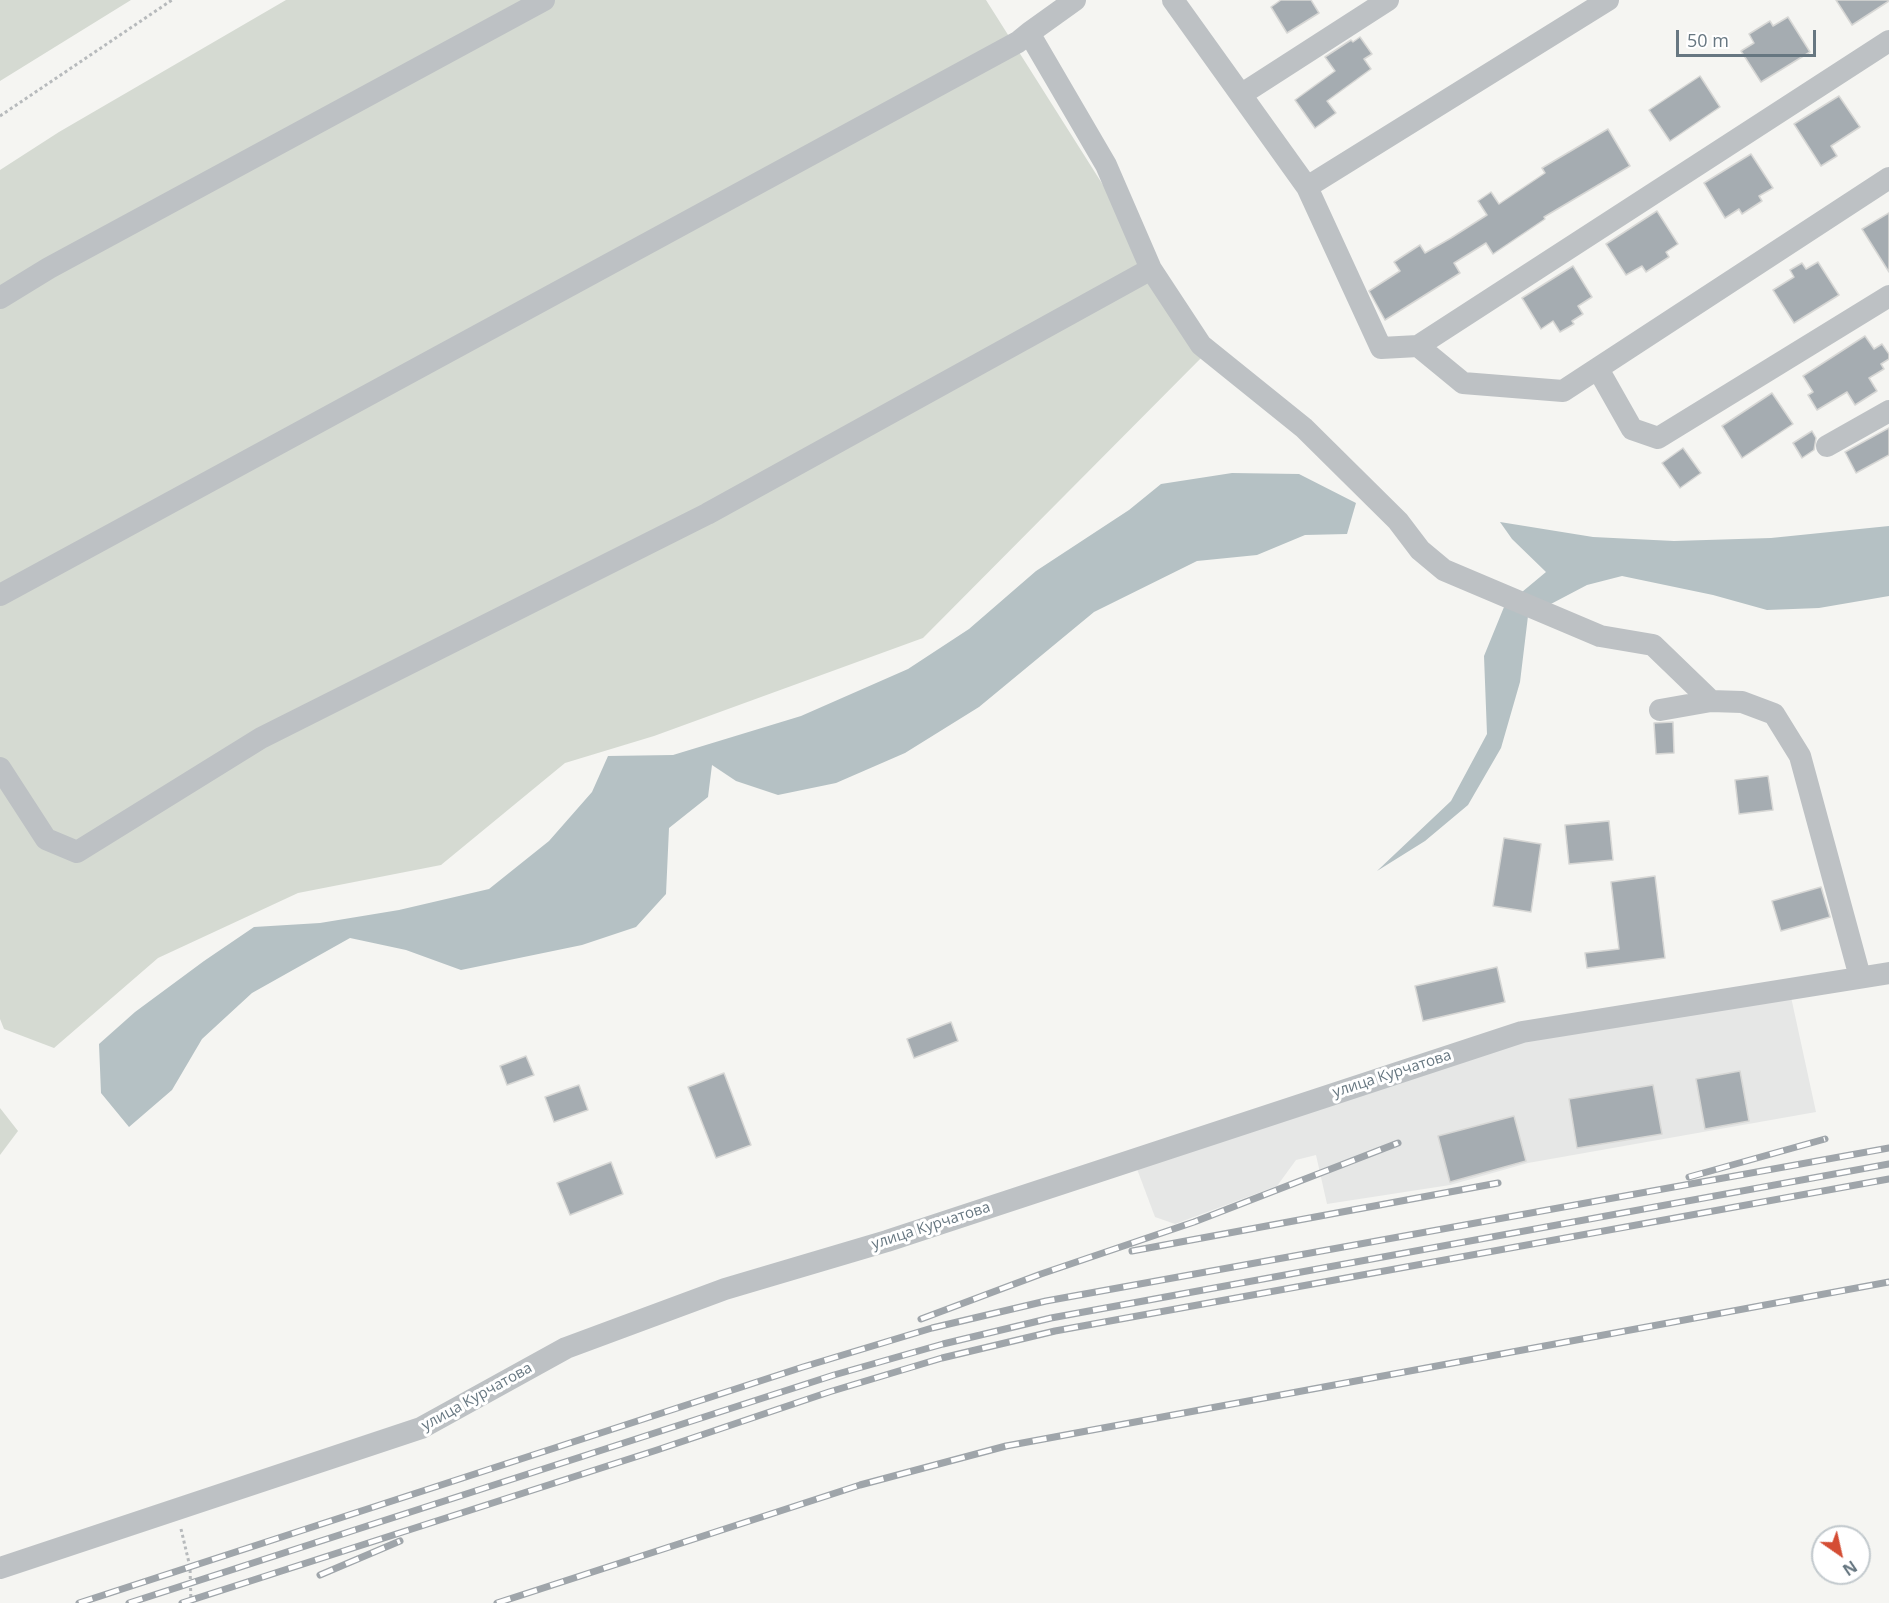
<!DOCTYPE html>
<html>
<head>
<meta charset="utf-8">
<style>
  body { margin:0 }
  #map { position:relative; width:1889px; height:1603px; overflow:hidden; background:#f5f5f2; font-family:"Open Sans",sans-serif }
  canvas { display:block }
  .north { position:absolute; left:1811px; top:1525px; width:60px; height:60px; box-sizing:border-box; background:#fff; border:2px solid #c2c9cd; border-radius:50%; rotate:146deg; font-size:16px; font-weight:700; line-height:24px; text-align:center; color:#677781 }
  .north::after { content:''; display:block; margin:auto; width:21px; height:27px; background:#d44d34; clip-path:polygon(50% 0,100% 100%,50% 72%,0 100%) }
  .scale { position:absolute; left:1676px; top:30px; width:140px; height:27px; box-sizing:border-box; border:3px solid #677781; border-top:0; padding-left:8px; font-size:18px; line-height:21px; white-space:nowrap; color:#677781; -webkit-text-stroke:4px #fff; paint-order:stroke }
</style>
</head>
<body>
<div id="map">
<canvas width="1889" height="1603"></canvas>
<div class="north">N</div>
<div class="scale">50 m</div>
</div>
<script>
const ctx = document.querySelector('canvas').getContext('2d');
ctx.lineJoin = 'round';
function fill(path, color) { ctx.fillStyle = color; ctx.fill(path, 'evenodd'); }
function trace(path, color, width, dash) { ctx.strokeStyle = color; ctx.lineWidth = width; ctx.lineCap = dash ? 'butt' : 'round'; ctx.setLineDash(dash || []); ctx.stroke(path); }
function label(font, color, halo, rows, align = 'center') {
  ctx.font = font + ' "Open Sans",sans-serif'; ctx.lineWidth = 6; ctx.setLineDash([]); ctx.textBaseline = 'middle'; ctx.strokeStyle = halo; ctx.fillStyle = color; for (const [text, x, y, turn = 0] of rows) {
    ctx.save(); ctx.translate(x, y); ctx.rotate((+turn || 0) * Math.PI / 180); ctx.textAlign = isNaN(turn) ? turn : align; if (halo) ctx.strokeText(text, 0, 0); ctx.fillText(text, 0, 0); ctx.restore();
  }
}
fill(new Path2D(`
  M 1791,997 L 1816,1112 L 1528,1163 L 1450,1185 L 1327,1204 L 1316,1155 L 1296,1160 L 1277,1186 L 1175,1224 L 1155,1217 L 1137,1169 L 1523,1042 Z`), '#e6e7e6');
fill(new Path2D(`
  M 0,0 L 131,0 L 0,81 Z
  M 286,0 L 986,0 L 1208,351 L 923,638 L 654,736 L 565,763 L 441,865 L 298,893 L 158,958 L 54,1048 L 4,1029 L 0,1019 L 0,170 L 59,132 Z
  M 0,1108 L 18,1131 L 0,1155 Z`), '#d5dad2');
fill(new Path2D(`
  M 1232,473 L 1299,474 L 1356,503 L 1347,534 L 1305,535 L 1257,555 L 1197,561 L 1094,612 L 979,707 L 905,753 L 836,783 L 778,795 L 736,781 L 712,765 L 708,797 L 669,828 L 666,894 L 636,927 L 582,945 L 461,970 L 406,950 L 350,938 L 252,993 L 202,1039 L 172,1090 L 129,1127 L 101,1093 L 99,1044 L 135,1012 L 204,961 L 254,927 L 320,923 L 399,910 L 489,889 L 549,841 L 592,792 L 608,756 L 673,755 L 801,716 L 908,669 L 969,629 L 1036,571 L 1129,510 L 1161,484 Z
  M 1500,522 L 1593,537 L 1674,541 L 1771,538 L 1889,526 L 1889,596 L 1819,608 L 1767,610 L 1713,595 L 1622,576 L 1587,585 L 1528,616 L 1520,682 L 1501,748 L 1468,805 L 1425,841 L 1377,871 L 1451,801 L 1487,734 L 1484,656 L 1504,607 L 1546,572 L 1512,539 Z`), '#b5c1c4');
const building = new Path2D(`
  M 1281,0 L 1311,0 L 1319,13 L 1287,33 L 1271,7 Z
  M 1836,0 L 1889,0 L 1889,1 L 1852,25 Z
  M 1788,17 L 1810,52 L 1761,82 L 1741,51 L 1754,43 L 1749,34 L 1770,21 L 1773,26 Z
  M 1360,37 L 1372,54 L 1364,59 L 1371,69 L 1327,101 L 1336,113 L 1315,128 L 1295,100 L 1335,71 L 1325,57 L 1351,40 L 1353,42 Z
  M 1700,76 L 1720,107 L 1670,141 L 1649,110 Z
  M 1839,96 L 1860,127 L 1831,146 L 1837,156 L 1821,166 L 1794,124 Z
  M 1608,129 L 1630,166 L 1544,217 L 1545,219 L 1493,254 L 1486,243 L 1454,263 L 1460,273 L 1385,320 L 1369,291 L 1400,271 L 1394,262 L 1420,245 L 1425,253 L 1451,238 L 1487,215 L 1478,201 L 1491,192 L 1499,204 L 1545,173 L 1542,168 Z
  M 1751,154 L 1773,188 L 1759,196 L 1762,201 L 1742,214 L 1739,209 L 1725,218 L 1704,183 Z
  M 1657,211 L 1678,244 L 1666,252 L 1669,257 L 1646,272 L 1642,266 L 1626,275 L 1606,244 Z
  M 1889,213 L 1889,272 L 1862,229 Z
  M 1818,262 L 1839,295 L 1794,323 L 1773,290 L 1794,277 L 1790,270 L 1802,263 L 1806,269 Z
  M 1573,266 L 1592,297 L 1578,306 L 1583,314 L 1572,321 L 1574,324 L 1560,332 L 1553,321 L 1541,329 L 1522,298 Z
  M 1865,336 L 1874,349 L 1882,344 L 1889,354 L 1889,359 L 1881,364 L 1884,369 L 1869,378 L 1877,391 L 1855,405 L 1847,392 L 1817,410 L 1808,395 L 1813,392 L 1803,376 Z
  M 1772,393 L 1793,424 L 1742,458 L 1722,426 Z
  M 1889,428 L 1889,455 L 1856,473 L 1845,452 Z
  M 1812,431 L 1816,438 L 1814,450 L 1802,458 L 1793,443 Z
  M 1683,448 L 1701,473 L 1680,488 L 1662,463 Z
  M 1673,722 L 1674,753 L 1656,754 L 1654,723 Z
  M 1768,776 L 1773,810 L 1739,814 L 1735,780 Z
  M 1609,821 L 1613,860 L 1569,864 L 1565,825 Z
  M 1504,838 L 1541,844 L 1531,912 L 1493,906 Z
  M 1655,876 L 1665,958 L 1587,968 L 1585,953 L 1619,949 L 1611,882 Z
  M 1821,887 L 1830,917 L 1781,931 L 1772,901 Z
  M 1497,967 L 1505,1002 L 1423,1021 L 1415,986 Z
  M 951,1022 L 958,1041 L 914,1058 L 907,1039 Z
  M 526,1056 L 534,1075 L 507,1085 L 500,1066 Z
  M 1740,1071 L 1749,1121 L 1705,1129 L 1696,1079 Z
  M 724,1073 L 751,1145 L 716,1158 L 688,1087 Z
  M 579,1085 L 588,1110 L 554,1122 L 545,1097 Z
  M 1653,1085 L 1662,1134 L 1577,1148 L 1569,1099 Z
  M 1514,1116 L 1526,1161 L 1450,1182 L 1438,1136 Z
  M 611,1162 L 623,1194 L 570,1215 L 557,1183 Z`);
fill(building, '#a5acb1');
trace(building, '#d7d7d5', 1.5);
trace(new Path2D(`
  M 0,116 L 172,0
  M 181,1529 L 190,1567 L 191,1603`), '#b7babc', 3, [3, 3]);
trace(new Path2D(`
  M 1075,0 L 1029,33 L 1106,165 L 1151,269 L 1201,345 L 1304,428 L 1398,521 L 1420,550 L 1444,570 L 1600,636 L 1653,645 L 1711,701
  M 1173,0 L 1307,187 L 1381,348 L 1418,346 L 1889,41
  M 1242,94 L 1388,0
  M 1307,187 L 1608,0
  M 0,298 L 49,268 L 544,0
  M 1418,346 L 1463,383 L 1563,391 L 1889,178
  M 1598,369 L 1632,429 L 1658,438 L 1889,296
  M 1827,446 L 1889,411
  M 0,595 L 1018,42 L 1029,33
  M 1660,710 L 1711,701 L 1742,702 L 1774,714 L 1800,756 L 1860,977
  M 0,768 L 46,839 L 77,852 L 261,738 L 707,514 L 1151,269
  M 0,1568 L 421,1428 L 566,1348 L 725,1289 L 887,1241 L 1522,1032 L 1889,973`), '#bdc1c4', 22);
const rail = new Path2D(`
  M 1689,1177 L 1825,1139
  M 1132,1251 L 1498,1183
  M 921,1319 L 1041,1274 L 1194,1222 L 1398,1143
  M 320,1575 L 400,1541
  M 79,1603 L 803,1367 L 932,1328 L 1046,1301 L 1889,1148
  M 129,1603 L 834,1375 L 943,1344 L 1051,1318 L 1889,1164
  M 182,1603 L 657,1450 L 829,1392 L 942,1358 L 1055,1331 L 1889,1179
  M 497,1603 L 860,1485 L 1006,1446 L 1889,1282`);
trace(rail, '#9fa5aa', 7);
trace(rail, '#fff', 4.5, [14]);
label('15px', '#677781', '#fff', [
  ["улица Курчатова",1392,1074,-18],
  ["улица Курчатова",931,1226,-18],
  ["улица Курчатова",477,1397,-29]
]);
</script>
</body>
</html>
